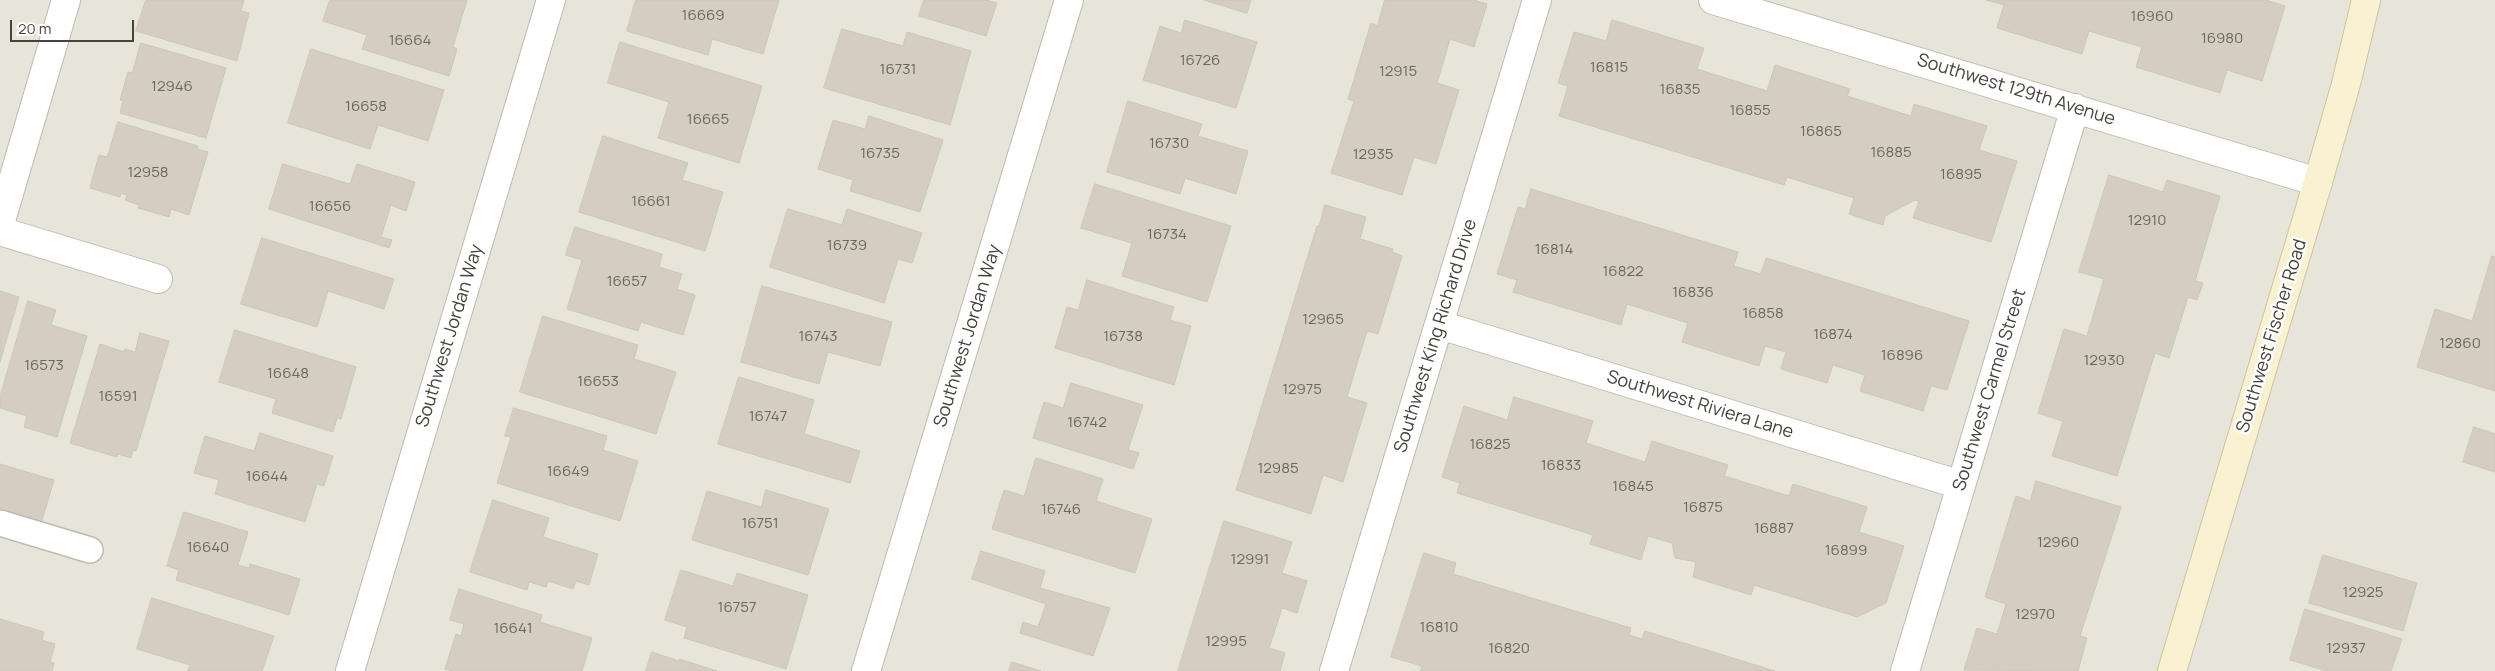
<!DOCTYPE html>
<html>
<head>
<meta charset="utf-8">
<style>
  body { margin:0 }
  #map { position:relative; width:2495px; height:671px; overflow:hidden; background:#f4f2ec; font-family:Manrope,sans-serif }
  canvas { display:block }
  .scale { position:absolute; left:10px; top:20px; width:124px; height:22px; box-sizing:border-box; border:2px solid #48433a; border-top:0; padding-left:6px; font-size:15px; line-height:18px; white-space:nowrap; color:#48433a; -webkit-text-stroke:4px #fff; paint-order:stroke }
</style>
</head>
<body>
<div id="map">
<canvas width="2495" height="671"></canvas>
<div class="scale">20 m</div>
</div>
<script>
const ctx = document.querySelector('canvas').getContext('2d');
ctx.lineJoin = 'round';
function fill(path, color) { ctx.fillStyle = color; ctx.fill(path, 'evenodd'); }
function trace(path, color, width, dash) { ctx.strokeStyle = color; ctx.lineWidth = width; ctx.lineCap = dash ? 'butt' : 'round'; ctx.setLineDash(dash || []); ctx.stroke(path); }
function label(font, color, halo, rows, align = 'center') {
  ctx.font = font + ' Manrope,sans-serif'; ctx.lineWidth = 5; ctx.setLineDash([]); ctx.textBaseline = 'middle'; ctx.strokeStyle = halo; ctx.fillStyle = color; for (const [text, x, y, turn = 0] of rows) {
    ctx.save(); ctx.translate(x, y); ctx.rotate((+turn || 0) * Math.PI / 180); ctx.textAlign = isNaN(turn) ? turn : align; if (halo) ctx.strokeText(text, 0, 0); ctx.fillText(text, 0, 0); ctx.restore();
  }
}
fill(new Path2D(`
  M 0,0 L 2495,0 L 2495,671 L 0,671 Z`), '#e7e4da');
const building = new Path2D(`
  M 146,0 L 244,0 L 241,11 L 249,13 L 237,61 L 136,31 Z
  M 330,0 L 467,0 L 453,47 L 457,49 L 449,76 L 362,49 L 367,35 L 323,21 Z
  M 636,0 L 779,0 L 763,54 L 712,39 L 708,55 L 627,31 Z
  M 924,0 L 986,0 L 997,3 L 986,36 L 919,16 Z
  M 1204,0 L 1251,0 L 1247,13 Z
  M 1385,0 L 1474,0 L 1487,4 L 1474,47 L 1450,39 L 1437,83 L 1459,90 L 1436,164 L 1414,157 L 1402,195 L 1331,173 L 1354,101 L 1348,99 L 1371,23 L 1377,26 Z
  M 1986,0 L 2266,0 L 2285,6 L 2262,81 L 2227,70 L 2220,93 L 2136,67 L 2142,47 L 2089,31 L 2082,54 L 1997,28 L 2004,5 Z
  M 1185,20 L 1257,42 L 1236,108 L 1143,80 L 1160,26 L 1181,33 Z
  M 1612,20 L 1704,48 L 1697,69 L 1767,91 L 1775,65 L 1850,89 L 1847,96 L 1911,116 L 1914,104 L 1987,126 L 1979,150 L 2017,161 L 1991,242 L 1913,218 L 1919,201 L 1915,200 L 1885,216 L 1883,225 L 1849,214 L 1854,198 L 1787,177 L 1784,185 L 1559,116 L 1568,86 L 1558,83 L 1574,32 L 1606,41 Z
  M 842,29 L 903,46 L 907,32 L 971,51 L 950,125 L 824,88 Z
  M 620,42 L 762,86 L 739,163 L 658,138 L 669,102 L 608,83 Z
  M 141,43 L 226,68 L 206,138 L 120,113 L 123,101 L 120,100 L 128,72 L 132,73 Z
  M 311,49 L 444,90 L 428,141 L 378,125 L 370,149 L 288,123 Z
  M 1128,101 L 1202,124 L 1198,136 L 1248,151 L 1236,194 L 1185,178 L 1180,194 L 1107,172 Z
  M 869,116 L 943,140 L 920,212 L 850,191 L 853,180 L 818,169 L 833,120 L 865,129 Z
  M 118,122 L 198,146 L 197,149 L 208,152 L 189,215 L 171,209 L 169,217 L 138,208 L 139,205 L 125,200 L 127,195 L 121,193 L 120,197 L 90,188 L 99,155 L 107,157 Z
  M 603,136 L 688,163 L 682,180 L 723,192 L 705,251 L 579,212 Z
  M 283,164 L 350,184 L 357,164 L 415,182 L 406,211 L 391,205 L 381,237 L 392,240 L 389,248 L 269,209 Z
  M 2109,175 L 2163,192 L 2167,180 L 2220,196 L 2195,281 L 2203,283 L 2197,300 L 2188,297 L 2169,358 L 2155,353 L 2117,476 L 2052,456 L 2063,421 L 2038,413 L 2064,329 L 2087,336 L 2104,279 L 2079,272 Z
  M 1095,184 L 1231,226 L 1207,302 L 1122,276 L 1132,243 L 1081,228 Z
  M 1531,189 L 1738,252 L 1734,266 L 1761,274 L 1766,258 L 1969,321 L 1947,390 L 1931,386 L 1923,411 L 1860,391 L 1865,375 L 1833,365 L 1827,383 L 1781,369 L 1786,352 L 1765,346 L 1759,366 L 1682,342 L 1688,323 L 1627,304 L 1621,325 L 1513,292 L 1517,280 L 1497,274 L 1518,207 L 1525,209 Z
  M 1325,205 L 1366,217 L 1360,239 L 1393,249 L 1392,252 L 1402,256 L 1378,334 L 1367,331 L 1347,397 L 1367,403 L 1343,482 L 1323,475 L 1311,514 L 1236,490 L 1317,226 L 1319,226 Z
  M 788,209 L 842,225 L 847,209 L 922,233 L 912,263 L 898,259 L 884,303 L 770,267 Z
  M 575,227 L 662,254 L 659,267 L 682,274 L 677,289 L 695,295 L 683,335 L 641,322 L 638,331 L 567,309 L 582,260 L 566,255 Z
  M 262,238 L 394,279 L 384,309 L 328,291 L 317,327 L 241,304 Z
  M 2492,256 L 2495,257 L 2495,391 L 2417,367 L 2435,309 L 2472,321 Z
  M 1087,280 L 1174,307 L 1170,320 L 1191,326 L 1174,385 L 1055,348 L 1067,307 L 1078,310 Z
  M 762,286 L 892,322 L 880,366 L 828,352 L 819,384 L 741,362 Z
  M 0,291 L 19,297 L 0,362 Z
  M 28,301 L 56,310 L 51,325 L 87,336 L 57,437 L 24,427 L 27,416 L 0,408 L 0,397 Z
  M 543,316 L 638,345 L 634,359 L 676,372 L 656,434 L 520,392 Z
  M 235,330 L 356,367 L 341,419 L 337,418 L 333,432 L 272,413 L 276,399 L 219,382 Z
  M 140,333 L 169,341 L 136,451 L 133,450 L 131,458 L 118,454 L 117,457 L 70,443 L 100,344 L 124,352 L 125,349 L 135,352 Z
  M 739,377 L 814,400 L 804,434 L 860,451 L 850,483 L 718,444 Z
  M 1071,383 L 1143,405 L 1128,450 L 1139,453 L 1133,469 L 1033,438 L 1044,402 L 1063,408 Z
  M 1514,397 L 1593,421 L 1586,443 L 1645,462 L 1652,441 L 1728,465 L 1724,476 L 1789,496 L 1793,484 L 1867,507 L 1859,532 L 1904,546 L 1886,603 L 1857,617 L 1754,585 L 1751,595 L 1693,577 L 1696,562 L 1675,558 L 1672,543 L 1648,536 L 1641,560 L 1590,544 L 1593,535 L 1457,493 L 1460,483 L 1442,477 L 1464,406 L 1507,420 Z
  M 514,408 L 607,436 L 603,450 L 638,461 L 620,521 L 497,483 L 511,437 L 505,436 Z
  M 2474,427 L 2495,434 L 2495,472 L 2463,462 Z
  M 260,433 L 333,456 L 324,486 L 317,484 L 305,522 L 215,494 L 219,480 L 194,473 L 205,436 L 254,451 Z
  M 1036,458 L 1103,479 L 1096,501 L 1152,519 L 1135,573 L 992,529 L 1004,490 L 1024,496 Z
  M 0,464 L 54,480 L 41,523 L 0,511 Z
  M 2036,481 L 2121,507 L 2080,636 L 2087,638 L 2078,671 L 1964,670 L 1977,628 L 1997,634 L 2006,604 L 1985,597 L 2016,496 L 2030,501 Z
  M 766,490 L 829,509 L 808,575 L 692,540 L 707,491 L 761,507 Z
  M 493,500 L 549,518 L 543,537 L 598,554 L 589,585 L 576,581 L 573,589 L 548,581 L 546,587 L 529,582 L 527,590 L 470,572 Z
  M 184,512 L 248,532 L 238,565 L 249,568 L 250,564 L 300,579 L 289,615 L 176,580 L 179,570 L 167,566 Z
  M 1224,521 L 1292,542 L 1282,573 L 1307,581 L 1297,613 L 1282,608 L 1269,648 L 1285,653 L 1280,671 L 1178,671 Z
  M 981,551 L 1045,571 L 1040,588 L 1110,608 L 1093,656 L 1020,633 L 1023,622 L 1038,627 L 1046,604 L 972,579 Z
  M 1424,553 L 1456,563 L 1453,574 L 1631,628 L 1629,635 L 1642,639 L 1645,631 L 1775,671 L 1420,671 L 1422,666 L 1391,657 Z
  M 2323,555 L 2417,583 L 2403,631 L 2309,603 Z
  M 681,570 L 733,586 L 737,573 L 808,595 L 786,669 L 684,638 L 687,627 L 665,620 Z
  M 459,589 L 542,615 L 540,622 L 592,638 L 582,671 L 453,671 L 445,669 L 456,634 L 461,636 L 464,624 L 450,620 Z
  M 152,598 L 274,636 L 262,671 L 188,671 L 190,665 L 137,649 Z
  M 2305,609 L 2402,639 L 2391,671 L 2327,671 L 2290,660 Z
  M 0,619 L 44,632 L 42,640 L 55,644 L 50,662 L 54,663 L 52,671 L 0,671 Z
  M 652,652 L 679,661 L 679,659 L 717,671 L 646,671 Z
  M 1012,662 L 1041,671 L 1009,671 Z`);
fill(building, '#d4cec2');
trace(building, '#cec6b6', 1);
const lane = new Path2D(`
  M 0,523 L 90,550`);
const street = new Path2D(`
  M 1713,0 L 2318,182
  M 0,224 L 66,0
  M 0,231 L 158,279
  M 1440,325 L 1961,485
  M 350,671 L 551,0
  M 866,671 L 1069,0
  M 1334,671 L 1537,0
  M 1905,671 L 2075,108`);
const secondary = new Path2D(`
  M 2172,671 L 2318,182 L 2346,84 L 2366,0`);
trace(lane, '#bfbaaf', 28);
trace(street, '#bfbaaf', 30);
trace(secondary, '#cec4a0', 30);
trace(lane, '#fff', 25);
trace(street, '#fff', 28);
trace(secondary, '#f9f1d1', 28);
label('15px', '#6b665c', null, [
  ["16669",703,16],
  ["16960",2152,17],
  ["16980",2222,39],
  ["16664",410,41],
  ["16726",1200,61],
  ["16815",1609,68],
  ["16731",898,70],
  ["12915",1398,72],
  ["12946",172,87],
  ["16835",1680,90],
  ["16658",366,107],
  ["16855",1750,111],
  ["16665",708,120],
  ["16865",1821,132],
  ["16730",1169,144],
  ["16885",1891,153],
  ["16735",880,154],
  ["12935",1373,155],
  ["12958",148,173],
  ["16895",1961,175],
  ["16661",651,202],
  ["16656",330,207],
  ["12910",2147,221],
  ["16734",1167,235],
  ["16739",847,246],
  ["16814",1554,250],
  ["16822",1623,272],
  ["16657",627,282],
  ["16836",1693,293],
  ["16858",1763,314],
  ["12965",1323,320],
  ["16874",1833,335],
  ["16743",818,337],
  ["16738",1123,337],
  ["12860",2460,344],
  ["16896",1902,356],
  ["12930",2104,361],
  ["16573",44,366],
  ["16648",288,374],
  ["16653",598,382],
  ["12975",1302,390],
  ["16591",118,397],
  ["16747",768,417],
  ["16742",1087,423],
  ["16825",1490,445],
  ["16833",1561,466],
  ["12985",1278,469],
  ["16649",568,472],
  ["16644",267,477],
  ["16845",1633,487],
  ["16875",1703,508],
  ["16746",1061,510],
  ["16751",760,524],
  ["16887",1774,529],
  ["12960",2058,543],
  ["16640",208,548],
  ["16899",1846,551],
  ["12991",1250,560],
  ["12925",2363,593],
  ["16757",737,608],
  ["12970",2035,615],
  ["16810",1439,628],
  ["16641",513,629],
  ["12995",1226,642],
  ["16820",1509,649],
  ["12937",2346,649]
]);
label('18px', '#48433a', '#fff', [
  ["Southwest 129th Avenue",2016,90,17],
  ["Southwest Jordan Way",450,336,-73],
  ["Southwest Jordan Way",968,336,-73],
  ["Southwest King Richard Drive",1436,336,-73],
  ["Southwest Fischer Road",2272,336,-73],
  ["Southwest Carmel Street",1990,390,-73],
  ["Southwest Riviera Lane",1700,405,17]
]);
</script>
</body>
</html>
